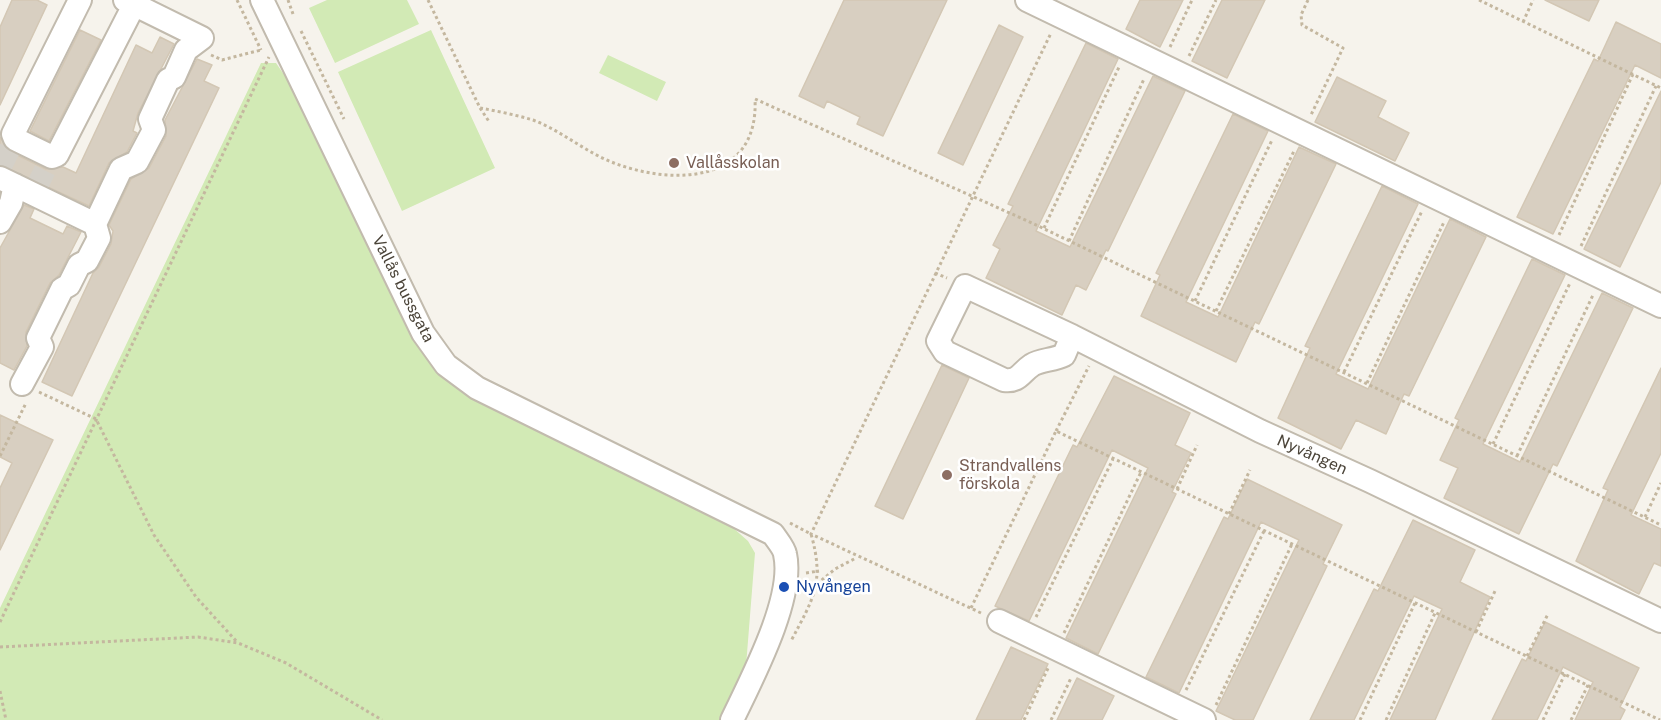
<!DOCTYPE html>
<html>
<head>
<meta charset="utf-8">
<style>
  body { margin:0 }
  canvas { display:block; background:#f6f3ec }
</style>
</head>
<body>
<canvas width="1661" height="720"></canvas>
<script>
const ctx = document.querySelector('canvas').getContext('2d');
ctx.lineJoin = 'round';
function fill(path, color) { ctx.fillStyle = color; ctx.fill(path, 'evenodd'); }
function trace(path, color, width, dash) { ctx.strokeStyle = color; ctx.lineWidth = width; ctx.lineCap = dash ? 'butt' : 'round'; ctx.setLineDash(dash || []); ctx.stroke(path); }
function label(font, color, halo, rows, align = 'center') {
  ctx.font = font + ' "Public Sans",sans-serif'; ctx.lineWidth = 5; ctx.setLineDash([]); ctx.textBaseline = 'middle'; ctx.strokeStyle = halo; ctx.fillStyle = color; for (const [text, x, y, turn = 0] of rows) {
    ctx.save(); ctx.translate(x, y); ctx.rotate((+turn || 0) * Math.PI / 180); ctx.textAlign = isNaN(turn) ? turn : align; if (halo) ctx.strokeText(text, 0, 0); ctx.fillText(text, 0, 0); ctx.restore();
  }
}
fill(new Path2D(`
  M 327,0 L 407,0 L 419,24 L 335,63 L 309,8 Z
  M 431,30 L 495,168 L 402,211 L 338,72 Z
  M 608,55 L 666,82 L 657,101 L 599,73 Z
  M 261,63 L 276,63 L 303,102 L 417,343 L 723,519 L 748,541 L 755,553 L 746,666 L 721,720 L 0,720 L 0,608 Z`), '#d2eab5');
const building = new Path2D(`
  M 12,0 L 37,0 L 47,5 L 0,105 L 0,27 Z
  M 844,0 L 947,0 L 883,136 L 857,124 L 860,117 L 827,101 L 824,108 L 799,96 Z
  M 1140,0 L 1183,0 L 1160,47 L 1126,29 Z
  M 1222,0 L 1265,0 L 1227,78 L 1192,61 Z
  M 1545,0 L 1599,0 L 1589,21 Z
  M 1616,22 L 1661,44 L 1661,78 L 1635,65 L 1553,234 L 1517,217 L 1594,59 L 1598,61 Z
  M 999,25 L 1023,37 L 963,165 L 938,153 Z
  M 80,30 L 101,40 L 49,141 L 30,131 Z
  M 160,37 L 174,44 L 138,113 L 133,131 L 137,133 L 127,152 L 109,163 L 89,206 L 0,165 L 0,137 L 9,151 L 46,169 L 63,167 L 76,173 L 136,45 L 152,53 Z
  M 1086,43 L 1118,59 L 1036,231 L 1070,247 L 1153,76 L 1185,91 L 1108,251 L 1106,250 L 1086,290 L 1076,285 L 1062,315 L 986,278 L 1000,249 L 993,245 L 1013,206 L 1008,204 Z
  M 197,59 L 212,65 L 204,81 L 219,88 L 72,396 L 42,382 L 93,273 L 99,267 L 111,244 L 113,231 L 109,225 L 131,179 L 149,168 L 166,136 L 165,120 Z
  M 1337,77 L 1386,101 L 1378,117 L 1409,133 L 1395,161 L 1315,122 Z
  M 1661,91 L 1661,182 L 1620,267 L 1584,249 Z
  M 1233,114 L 1268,131 L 1186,302 L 1218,317 L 1299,147 L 1336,164 L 1259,324 L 1255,322 L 1236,362 L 1141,316 L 1160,275 L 1156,273 Z
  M 1382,186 L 1418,204 L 1336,374 L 1368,389 L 1450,219 L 1486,237 L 1409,396 L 1404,394 L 1386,434 L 1356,420 L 1341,449 L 1278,418 L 1310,348 L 1305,346 Z
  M 24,205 L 34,209 L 30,218 L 63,234 L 67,226 L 81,232 L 59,275 L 50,283 L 26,332 L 27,346 L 14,370 L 0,363 L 0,248 Z
  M 1532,259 L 1565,275 L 1483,444 L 1520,462 L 1602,293 L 1633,308 L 1557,466 L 1553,464 L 1519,534 L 1444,498 L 1458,468 L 1440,460 L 1459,420 L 1455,418 Z
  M 942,365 L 969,378 L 903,519 L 875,506 Z
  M 1661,368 L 1661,453 L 1631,515 L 1661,529 L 1661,566 L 1654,563 L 1639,594 L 1576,561 L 1608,490 L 1603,488 Z
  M 1114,376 L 1190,413 L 1175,445 L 1191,453 L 1172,492 L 1176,494 L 1098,654 L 1066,638 L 1148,468 L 1112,450 L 1029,621 L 995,606 L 1073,445 L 1077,447 Z
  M 0,415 L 53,440 L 0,550 L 0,488 L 12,463 L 0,457 Z
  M 1247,479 L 1342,525 L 1323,564 L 1327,566 L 1253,720 L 1235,720 L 1216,711 L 1299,540 L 1261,522 L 1179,693 L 1146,677 L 1224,517 L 1228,519 Z
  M 1413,520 L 1475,550 L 1460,582 L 1490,597 L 1435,720 L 1390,720 L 1442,609 L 1414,596 L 1354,720 L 1310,720 L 1374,589 L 1378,591 Z
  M 1545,622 L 1639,668 L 1620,707 L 1625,710 L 1620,720 L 1575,720 L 1593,682 L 1563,667 L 1537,720 L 1492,720 L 1522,659 L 1526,661 Z
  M 1011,647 L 1048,664 L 1021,720 L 976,720 Z
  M 1077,678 L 1114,696 L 1102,720 L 1057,720 Z`);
fill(building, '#d8cfc1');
trace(building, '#d3c7b4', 1.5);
trace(new Path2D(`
  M 0,168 L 13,142
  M 35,190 L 50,160`), '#d4d0c8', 22, [22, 11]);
const minor = new Path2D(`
  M 80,0 L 13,134 L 15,139 L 52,157 L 57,155 L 134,5
  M 262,0 L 423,333 L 446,365 L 477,388 L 773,534 C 777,540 784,548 785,554 C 795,598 751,680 732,720
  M 1027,0 L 1661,306
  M 0,178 L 95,224
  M 0,222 L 11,203 L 15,185
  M 1072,336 L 1064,355 C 1054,360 1040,360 1032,365 C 1020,373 1019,382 1004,380 L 945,352 L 938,341 L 965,286 L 1072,336 L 1260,431 L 1370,481 L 1661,621
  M 22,384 L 42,347 L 38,338 L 62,289 L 69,285 L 79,265 L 87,261 L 99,238 L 95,224 L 121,169 L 137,162 L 154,130 L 150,119 L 168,80 L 174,77 L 186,50 L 202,38 L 125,0
  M 999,621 L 1204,720`);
trace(minor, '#c2bbae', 26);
trace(new Path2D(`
  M 237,0 L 261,50
  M 288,0 L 293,14
  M 428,0 L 480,108 C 497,111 516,115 533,120 C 562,131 585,152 614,163 C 674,186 759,183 755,99 L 1032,223 L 1661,525
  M 1308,0 L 1301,15 L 1302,25 L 1343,48 L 1311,115
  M 1479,0 L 1661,88
  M 1523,22 L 1533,0
  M 301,31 L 344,119
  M 1170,47 L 1192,0
  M 211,55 L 222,60 L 261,50
  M 1189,56 L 1216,0
  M 480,108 L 490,123
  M 1044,228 L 1119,67
  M 1559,235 L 1633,74
  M 1069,241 L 1144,79
  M 1581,246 L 1656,86
  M 935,273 L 947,278
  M 1195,301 L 1272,140
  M 1216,311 L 1294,151
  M 1344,372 L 1422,211
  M 1367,383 L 1444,222
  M 39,392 L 96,419 L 154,535 L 196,597 L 238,643
  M 1056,431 L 1089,366
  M 1493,444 L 1570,283
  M 0,456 L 26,403
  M 1517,456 L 1593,295
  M 1177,489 L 1197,445
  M 1229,514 L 1250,470
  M 1645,517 L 1661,483
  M 790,523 L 811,534 C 825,583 813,599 791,641
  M 806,573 L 819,571
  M 817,584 L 835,569 L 856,558
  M 971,608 L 1056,431 L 1660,720
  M 981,613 L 811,534 L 1051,33
  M 1036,617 L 1113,459
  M 0,622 L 269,57
  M 1476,632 L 1496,589
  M 1064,633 L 1141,472
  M 0,647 L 198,637 L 238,643 L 286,663 L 382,720
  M 1527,656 L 1548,614
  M 1186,690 L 1264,531
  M 0,691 L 6,720
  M 1216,705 L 1292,544
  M 1024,720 L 1049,666
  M 1051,720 L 1071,678
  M 1360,720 L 1415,603
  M 1386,720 L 1435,613
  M 1543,720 L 1565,674
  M 1571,720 L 1588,685`), '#c4b79f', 3, [3, 3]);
trace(minor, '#fff', 22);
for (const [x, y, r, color] of [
  [674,163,6,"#8d6e63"],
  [947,475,6,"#8d6e63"],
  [784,587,6,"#1a4fb4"]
]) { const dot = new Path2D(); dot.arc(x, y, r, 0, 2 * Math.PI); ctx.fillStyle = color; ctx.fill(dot); trace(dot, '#fff', 2); }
label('16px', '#785e54', '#fff', [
  ["Vallåsskolan",686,163],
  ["Strandvallens",959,466],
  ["förskola",959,484]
], 'left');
label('16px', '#4b4439', '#fff', [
  ["Vallås bussgata",403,289,63],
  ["Nyvången",1312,455,24]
]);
label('16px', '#164399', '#fff', [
  ["Nyvången",796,587]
], 'left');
</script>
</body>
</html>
